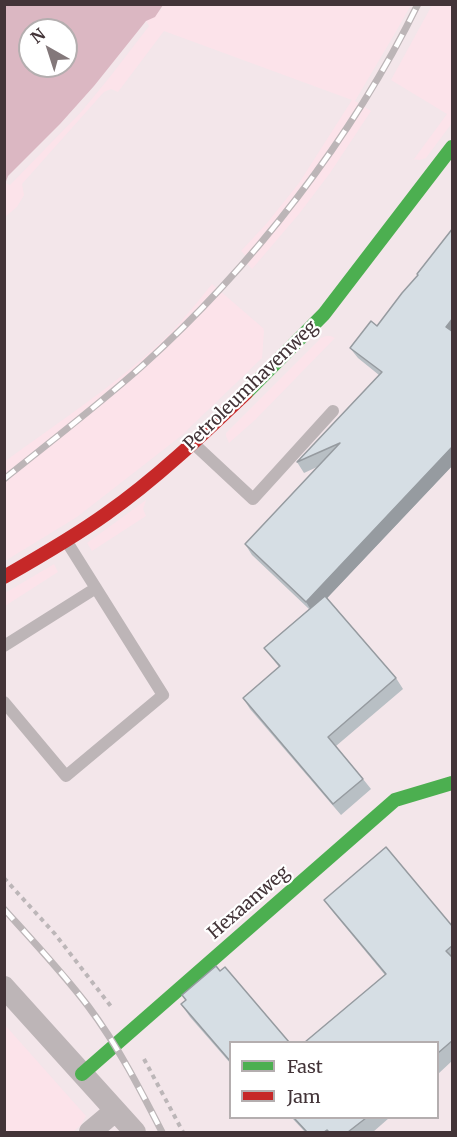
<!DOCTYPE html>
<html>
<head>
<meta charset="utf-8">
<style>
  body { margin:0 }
  #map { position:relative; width:457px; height:1137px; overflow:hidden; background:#f9f5f6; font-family:Merriweather,serif }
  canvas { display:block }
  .frame { position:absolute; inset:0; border:6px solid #433438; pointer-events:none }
  .legend { position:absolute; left:229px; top:1041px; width:210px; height:78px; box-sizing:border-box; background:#fff; border:2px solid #b4aeaf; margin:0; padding:8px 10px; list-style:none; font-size:18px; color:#433438 }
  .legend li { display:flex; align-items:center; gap:12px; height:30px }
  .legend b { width:30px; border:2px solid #b4aeaf }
  .north { position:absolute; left:18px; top:18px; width:60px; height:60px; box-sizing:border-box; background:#fff; border:2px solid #b4aeaf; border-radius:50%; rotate:321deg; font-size:16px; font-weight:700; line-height:24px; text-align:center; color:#433438 }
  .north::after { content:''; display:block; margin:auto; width:21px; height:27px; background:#83787a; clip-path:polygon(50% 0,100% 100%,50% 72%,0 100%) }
</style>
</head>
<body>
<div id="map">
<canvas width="457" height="1137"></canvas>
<div class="frame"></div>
<ul class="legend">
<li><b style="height:8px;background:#4caf50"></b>Fast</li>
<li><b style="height:8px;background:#c62828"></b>Jam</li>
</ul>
<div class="north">N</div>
</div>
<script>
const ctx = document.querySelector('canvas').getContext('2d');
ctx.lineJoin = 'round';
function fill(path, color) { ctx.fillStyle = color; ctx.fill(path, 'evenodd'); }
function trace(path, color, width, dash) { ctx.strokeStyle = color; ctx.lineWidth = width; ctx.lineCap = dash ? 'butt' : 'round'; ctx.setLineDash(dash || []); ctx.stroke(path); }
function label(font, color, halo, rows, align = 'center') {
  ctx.font = font + ' Merriweather,serif'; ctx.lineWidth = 4.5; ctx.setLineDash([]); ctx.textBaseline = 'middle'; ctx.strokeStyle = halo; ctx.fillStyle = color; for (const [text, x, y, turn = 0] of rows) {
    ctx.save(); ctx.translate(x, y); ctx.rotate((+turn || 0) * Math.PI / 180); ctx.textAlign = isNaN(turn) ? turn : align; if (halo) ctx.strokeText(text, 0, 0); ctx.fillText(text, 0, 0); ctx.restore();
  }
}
fill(new Path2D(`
  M 5,5 L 452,5 L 452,1132 L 5,1132 ZM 30,30 L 66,30 L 66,66 L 30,66 ZM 231,1042 L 438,1042 L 438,1118 L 231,1118 Z`), '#f3e6ea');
fill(new Path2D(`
  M 163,5 L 411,5 L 394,35 L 355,101 L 371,111 L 330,173 L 299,214 L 252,269 L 247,264 L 252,258 L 248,254 L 246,256 L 241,251 L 267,223 L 299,183 L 352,100 L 164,31 L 118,92 L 111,89 L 104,92 L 22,184 L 24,195 L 17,207 L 5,217 L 5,183 L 10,185 L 81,112 L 109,78 L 149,26 L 146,21 L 161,10 Z
  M 432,5 L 452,5 L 452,123 L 426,158 L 420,160 L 411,159 L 414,159 L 447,114 L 391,80 Z
  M 212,284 L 263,328 L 264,331 L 262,358 L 181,436 L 77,517 L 5,561 L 4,462 C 57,423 113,387 161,342 C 180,324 196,304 212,284 Z
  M 326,336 L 331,336 L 335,338 L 255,420 L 229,443 L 226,436 L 226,433 L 321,338 Z
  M 146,500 L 143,509 L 146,516 L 92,551 L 87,543 Z
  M 54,564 L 58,572 L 5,606 L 5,593 Z
  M 5,1025 L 86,1116 L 81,1125 L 73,1132 L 5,1132 Z`), '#fce3ea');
fill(new Path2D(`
  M 5,4 L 163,5 L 155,17 L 146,21 L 94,86 L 60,124 L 8,176 L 5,184 ZM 30,30 L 66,30 L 66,66 L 30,66 Z`), '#dbb7c2');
trace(new Path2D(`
  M 4,878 L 55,934 L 113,1009
  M 144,1059 L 183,1132`), '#bcb6b8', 4, [4.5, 4.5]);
trace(new Path2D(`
  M 194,444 L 253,499 L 333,411
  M 4,646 L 96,588
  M 4,702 L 66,776 L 163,695 L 67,542`), '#bdb5b7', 12);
trace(new Path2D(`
  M 4,987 L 135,1132
  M 90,1132 L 115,1111`), '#bdb5b7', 22);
trace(new Path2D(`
  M 246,393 L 324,314 L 452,147
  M 82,1074 L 395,800 L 452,783`), '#4caf50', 14);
trace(new Path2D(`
  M 4,577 C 39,557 74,537 106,514 C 156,479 202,435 246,393`), '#c62828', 14);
const rail = new Path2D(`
  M 4,479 C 50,442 97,406 141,367 C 252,267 352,139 418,4
  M 4,909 C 33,941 62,972 88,1006 C 118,1046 140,1089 162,1132`);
trace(rail, '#bcb5b7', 7);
trace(rail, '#fff', 4.5, [14]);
fill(new Path2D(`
  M 453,228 L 453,465 L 327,598 L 396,678 L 403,689 L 336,746 L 363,779 L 371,789 L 341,815 L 250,709 L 243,698 L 279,667 L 264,648 L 309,609 L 252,555 L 245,544 L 317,467 L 304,473 L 297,462 L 379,375 L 358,358 L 350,348 L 377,326 L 418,275 L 417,274 Z
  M 324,900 L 453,927 L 453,1060 L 438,1074 L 438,1042 L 385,975 L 333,912 Z
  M 181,1004 L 231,1042 L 231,1064 L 190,1017 Z
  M 292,1118 L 389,1118 L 373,1132 L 305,1132 Z`), '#b8bfc4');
fill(new Path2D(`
  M 453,318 L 453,336 L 446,327 Z
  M 453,446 L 453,465 L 313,613 L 306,602 Z`), '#969ba0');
const building = new Path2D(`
  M 453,228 L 453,318 L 446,327 L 453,332 L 453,446 L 306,602 L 245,544 L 340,443 L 297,462 L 382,372 L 350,348 L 371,321 L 377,326 L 402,293 L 418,275 L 417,274 Z
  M 325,596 L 396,678 L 328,737 L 363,779 L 333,804 L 243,698 L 280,666 L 264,648 Z
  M 386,847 L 453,927 L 453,945 L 446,951 L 453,958 L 453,1040 L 438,1053 L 438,1042 L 305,1042 L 386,974 L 324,900 Z
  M 216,966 L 220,971 L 225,967 L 289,1042 L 231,1042 L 231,1062 L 181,1004 L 186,1000 L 182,995 Z
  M 294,1118 L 366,1118 L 348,1132 L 329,1132 L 327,1130 L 324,1132 L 307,1132 Z`);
fill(building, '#d6dee4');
trace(building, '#969ba0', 1.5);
label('18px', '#433438', '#fff', [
  ["Petroleumhavenweg",251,386,-44],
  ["Hexaanweg",249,903,-41]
]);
</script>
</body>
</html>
